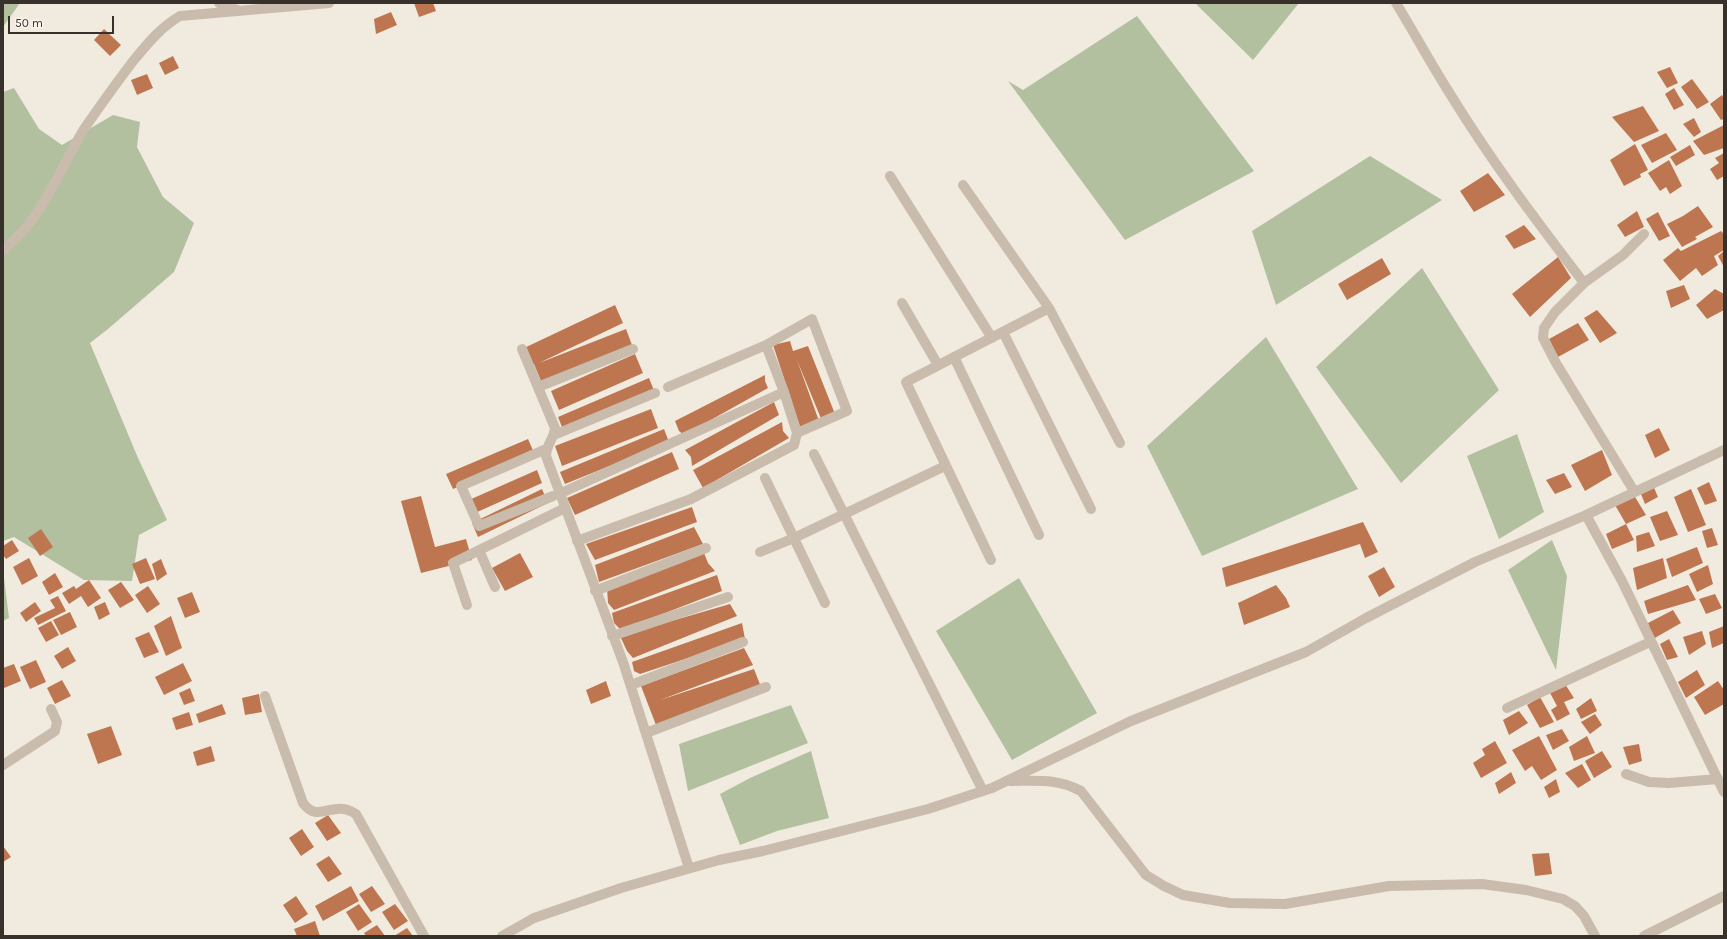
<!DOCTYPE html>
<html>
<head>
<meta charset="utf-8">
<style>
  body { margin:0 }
  #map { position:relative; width:1727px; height:939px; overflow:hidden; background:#f1ebdf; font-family:Karla,sans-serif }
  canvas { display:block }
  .frame { position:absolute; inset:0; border:4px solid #38302a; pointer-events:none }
  .scale { position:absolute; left:8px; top:16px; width:106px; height:18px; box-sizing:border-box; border:2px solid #38302a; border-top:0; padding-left:5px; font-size:12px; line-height:14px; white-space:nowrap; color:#38302a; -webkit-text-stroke:3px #f9f4ec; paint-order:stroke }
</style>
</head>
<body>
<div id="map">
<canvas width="1727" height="939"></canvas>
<div class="frame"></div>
<div class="scale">50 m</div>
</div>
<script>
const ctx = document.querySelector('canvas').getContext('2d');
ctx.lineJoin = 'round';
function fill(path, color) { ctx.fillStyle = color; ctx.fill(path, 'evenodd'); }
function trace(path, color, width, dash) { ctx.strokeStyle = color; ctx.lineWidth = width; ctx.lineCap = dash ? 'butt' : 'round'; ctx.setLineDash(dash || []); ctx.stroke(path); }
fill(new Path2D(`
  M 3,3 L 20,3 L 3,27 Z
  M 1195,3 L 1299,3 L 1253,60 Z
  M 1137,16 L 1254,171 L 1125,240 L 1008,81 L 1023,90 Z
  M 14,88 L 39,129 L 62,145 L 113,115 L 140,122 L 137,147 L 163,197 L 194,223 L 174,272 L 108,329 L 90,343 L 138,458 L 167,520 L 139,535 L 132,581 L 84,580 L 14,537 L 3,541 L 3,92 Z
  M 1370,156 L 1442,200 L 1276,305 L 1252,231 Z
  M 1422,268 L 1499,390 L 1401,483 L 1316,367 Z
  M 1266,337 L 1358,489 L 1202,556 L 1147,446 Z
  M 1517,434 L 1544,512 L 1499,539 L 1467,456 Z
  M 1552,540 L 1567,576 L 1556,670 L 1508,570 Z
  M 3,570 L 9,618 L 3,621 Z
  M 1019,578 L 1097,713 L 1012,760 L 936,631 Z
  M 791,705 L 808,743 L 688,791 L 679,744 Z
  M 811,751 L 829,818 L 777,831 L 740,845 L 720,794 L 750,778 Z`), '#b2c0a0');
fill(new Path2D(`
  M 414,3 L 433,3 L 436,11 L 419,17 Z
  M 391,12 L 397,25 L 376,34 L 374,19 Z
  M 104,29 L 121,45 L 110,56 L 94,40 Z
  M 173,56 L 179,68 L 165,75 L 159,63 Z
  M 1670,67 L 1678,83 L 1667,88 L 1657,72 Z
  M 147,74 L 153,88 L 137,95 L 131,80 Z
  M 1692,79 L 1709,102 L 1697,109 L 1681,87 Z
  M 1674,88 L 1684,105 L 1674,110 L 1665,94 Z
  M 1722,95 L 1724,99 L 1724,119 L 1721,120 L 1710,104 Z
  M 1643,106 L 1659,131 L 1634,142 L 1612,117 Z
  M 1694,118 L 1701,132 L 1694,137 L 1683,124 Z
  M 1724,125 L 1724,148 L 1704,155 L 1693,141 Z
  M 1666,133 L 1677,150 L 1652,163 L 1641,145 Z
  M 1635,144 L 1648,170 L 1640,174 L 1641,177 L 1624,186 L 1610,160 Z
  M 1690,145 L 1695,155 L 1676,166 L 1670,157 Z
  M 1724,153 L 1724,176 L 1717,180 L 1710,169 L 1719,163 L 1715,158 Z
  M 1669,160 L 1682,186 L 1670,194 L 1666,187 L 1660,191 L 1648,173 Z
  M 1488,173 L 1505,195 L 1474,212 L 1460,191 Z
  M 1698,206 L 1713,227 L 1695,237 L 1697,239 L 1682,247 L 1667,224 L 1683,216 Z
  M 1637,211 L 1644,227 L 1625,237 L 1617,225 Z
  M 1658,212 L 1670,236 L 1659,241 L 1646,219 Z
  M 1524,225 L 1536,239 L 1514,249 L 1505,236 Z
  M 1721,231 L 1724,234 L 1724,250 L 1714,256 L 1718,265 L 1702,276 L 1696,268 L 1680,281 L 1663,260 L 1678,248 L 1681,251 Z
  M 1724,251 L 1724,267 L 1718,256 Z
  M 1558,257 L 1571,278 L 1530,317 L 1512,294 Z
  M 1382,258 L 1391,274 L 1347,300 L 1338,284 Z
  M 1684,285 L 1690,299 L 1671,308 L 1666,291 Z
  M 1715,289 L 1724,294 L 1724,310 L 1707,319 L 1696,305 Z
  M 615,305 L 623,323 L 539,363 L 626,329 L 632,345 L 541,381 L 534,364 L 530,366 L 522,349 Z
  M 1597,310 L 1617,333 L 1600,343 L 1584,318 Z
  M 1578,323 L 1589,340 L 1558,357 L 1549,339 Z
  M 790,341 L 793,351 L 808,346 L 835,414 L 822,421 L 797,360 L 819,421 L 800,427 L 773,345 Z
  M 635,354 L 643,373 L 559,410 L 551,391 Z
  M 765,375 L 765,381 L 768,388 L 684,435 L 679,431 L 675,421 Z
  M 649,378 L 655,393 L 564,432 L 558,417 Z
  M 774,402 L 779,415 L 692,466 L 691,457 L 685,450 Z
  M 651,409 L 658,428 L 562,466 L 555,446 Z
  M 782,422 L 783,431 L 789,438 L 703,488 L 693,470 Z
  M 1659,428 L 1670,450 L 1655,458 L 1645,435 Z
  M 664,429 L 669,442 L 565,484 L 560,472 Z
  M 528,439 L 535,455 L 453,489 L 446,474 Z
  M 1602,450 L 1612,475 L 1585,491 L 1571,465 Z
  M 672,452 L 679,469 L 575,515 L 567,498 Z
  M 537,470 L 542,483 L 475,513 L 469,500 Z
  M 1564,473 L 1572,487 L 1555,494 L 1546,480 Z
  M 1709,482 L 1717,501 L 1705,505 L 1697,488 Z
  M 1652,483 L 1658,497 L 1645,504 L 1639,489 Z
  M 542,489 L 548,503 L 478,537 L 472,523 Z
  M 1691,489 L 1706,525 L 1688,532 L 1674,497 Z
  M 421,496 L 435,547 L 466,539 L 472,560 L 421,573 L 401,501 Z
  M 1635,497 L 1646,515 L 1626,524 L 1615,505 Z
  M 692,507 L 697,522 L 595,560 L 586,544 Z
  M 1667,511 L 1678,535 L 1660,541 L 1650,517 Z
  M 1363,522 L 1378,552 L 1365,558 L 1360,544 L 1226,587 L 1222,568 Z
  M 1626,524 L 1634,540 L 1612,549 L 1606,534 Z
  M 694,527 L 703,544 L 599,582 L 595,565 Z
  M 1712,528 L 1718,545 L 1707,548 L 1702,531 Z
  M 41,529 L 53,547 L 40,556 L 28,538 Z
  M 1649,532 L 1655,546 L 1637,552 L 1636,536 Z
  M 12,540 L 19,551 L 6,559 L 3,555 L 3,546 Z
  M 1697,547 L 1703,563 L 1672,577 L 1666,559 Z
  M 520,553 L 533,577 L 505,591 L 492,568 Z
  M 704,553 L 708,563 L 715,571 L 614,610 L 608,603 L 607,588 Z
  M 29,558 L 38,576 L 22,585 L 13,567 Z
  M 146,558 L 155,579 L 140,584 L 132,564 Z
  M 1663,558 L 1667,578 L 1637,590 L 1633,568 Z
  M 161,559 L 167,574 L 157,581 L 152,564 Z
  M 1708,565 L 1713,584 L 1697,592 L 1689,574 Z
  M 1384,567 L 1395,587 L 1379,597 L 1368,576 Z
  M 55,573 L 63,587 L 49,595 L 42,582 Z
  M 717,575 L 722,591 L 621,630 L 614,623 L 612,613 Z
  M 89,580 L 101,598 L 88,607 L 81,596 L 69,604 L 62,593 L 74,586 L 76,589 Z
  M 121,582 L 134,600 L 120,608 L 108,590 Z
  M 1276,585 L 1286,598 L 1290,607 L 1244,625 L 1238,603 Z
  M 1688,585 L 1696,600 L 1648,614 L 1644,601 Z
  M 148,586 L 160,604 L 147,613 L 135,595 Z
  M 192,592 L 200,612 L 185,618 L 177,598 Z
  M 1715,594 L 1722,608 L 1706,614 L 1699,599 Z
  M 58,596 L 66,611 L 38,625 L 34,618 L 55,608 L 50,600 Z
  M 35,602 L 41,611 L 26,622 L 20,613 Z
  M 105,602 L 110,614 L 99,620 L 94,607 Z
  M 730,604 L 737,616 L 633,658 L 627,651 L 620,636 Z
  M 1673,610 L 1681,623 L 1653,639 L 1648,623 Z
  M 70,612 L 77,627 L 61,635 L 53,620 Z
  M 171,616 L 182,648 L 166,656 L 154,626 Z
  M 51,621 L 59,635 L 46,642 L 38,628 Z
  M 742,623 L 745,639 L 640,674 L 634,671 L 632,662 Z
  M 1724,626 L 1724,643 L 1712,648 L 1709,632 Z
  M 1702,631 L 1706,644 L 1689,655 L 1683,637 Z
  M 149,632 L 159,652 L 144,658 L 135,638 Z
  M 1669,639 L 1678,657 L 1667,660 L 1660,644 Z
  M 68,647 L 76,661 L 62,669 L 54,656 Z
  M 744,648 L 753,665 L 660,700 L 754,669 L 761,687 L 656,725 L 641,686 Z
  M 36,660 L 46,682 L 30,689 L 20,667 Z
  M 183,663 L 192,681 L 164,695 L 155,677 Z
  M 14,664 L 21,681 L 4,688 L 3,668 Z
  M 1697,670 L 1705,685 L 1686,698 L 1678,682 Z
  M 62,680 L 71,696 L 55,704 L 47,688 Z
  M 606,681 L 611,696 L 591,704 L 586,690 Z
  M 1718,681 L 1724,690 L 1724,704 L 1705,715 L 1694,697 Z
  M 1565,684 L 1574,698 L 1564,702 L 1570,714 L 1557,721 L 1551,710 L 1557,706 L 1549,691 Z
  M 190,688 L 195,701 L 184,705 L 179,693 Z
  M 259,694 L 262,712 L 245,715 L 242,698 Z
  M 1540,697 L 1554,722 L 1540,728 L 1527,705 Z
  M 1591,698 L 1597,711 L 1581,719 L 1576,709 Z
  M 222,704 L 226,714 L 199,723 L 196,714 Z
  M 1519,711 L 1528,723 L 1509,735 L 1503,720 Z
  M 189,712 L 193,725 L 176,730 L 172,718 Z
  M 1595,714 L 1602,725 L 1590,734 L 1581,722 Z
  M 111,726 L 122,755 L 98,764 L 87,734 Z
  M 1562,729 L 1569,741 L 1553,750 L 1546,735 Z
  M 1539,736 L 1557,770 L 1541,780 L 1532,766 L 1525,771 L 1512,750 Z
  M 1587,736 L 1595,753 L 1574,761 L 1569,747 Z
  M 1495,741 L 1507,763 L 1481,778 L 1473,763 L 1485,755 L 1482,749 Z
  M 1639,744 L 1642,761 L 1629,765 L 1623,747 Z
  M 211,746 L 215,761 L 197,766 L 193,752 Z
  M 1602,751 L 1612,767 L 1594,778 L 1585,761 Z
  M 1582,764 L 1591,780 L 1578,788 L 1565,773 Z
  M 1511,772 L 1516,783 L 1499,794 L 1495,783 Z
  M 1556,779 L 1560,792 L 1549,798 L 1544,787 Z
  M 328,815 L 341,833 L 327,841 L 315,823 Z
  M 302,829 L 314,847 L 301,856 L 289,838 Z
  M 3,846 L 11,857 L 3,862 Z
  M 1549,853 L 1552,874 L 1535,876 L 1532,854 Z
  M 329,856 L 342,874 L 328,882 L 316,864 Z
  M 351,886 L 359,901 L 323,921 L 315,906 Z
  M 372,886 L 385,904 L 371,912 L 359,894 Z
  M 296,896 L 308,914 L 295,923 L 283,905 Z
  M 359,904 L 372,922 L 358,931 L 346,912 Z
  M 395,904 L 408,921 L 394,930 L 382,912 Z
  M 315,921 L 320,936 L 297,936 L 294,929 Z
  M 377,925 L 385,936 L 366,936 L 364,933 Z
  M 407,928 L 413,936 L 394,936 Z`), '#be7651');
trace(new Path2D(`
  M 219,3 L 237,10
  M 1396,3 C 1415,34 1432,66 1452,97 C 1492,162 1538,223 1584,283
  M 890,176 L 992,338
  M 963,185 L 1049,308 L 1120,443
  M 3,250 C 42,220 59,170 84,129 C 100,106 117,82 134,60 C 148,43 161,27 180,16 L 329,3
  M 902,303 L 938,365
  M 1003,332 L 1091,509
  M 766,345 L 812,319 L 847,411 L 797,433
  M 522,349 L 555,428 C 554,439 546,445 546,456 L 623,662 L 689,868
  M 954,357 L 1039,535
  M 538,387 L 633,349
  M 668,387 L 766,345 L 784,392
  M 554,435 L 655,393
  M 546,449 L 461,486 L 479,526 L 553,496
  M 814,454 L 983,791
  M 765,478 L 825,603
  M 1634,491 L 1556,363 L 1543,338 L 1544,328 L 1555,312 L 1584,283 L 1623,255 L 1644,234
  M 559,494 L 784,392 L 797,433 L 794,445 L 691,499 L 577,541
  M 1586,515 L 1622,581 L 1724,792
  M 479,550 L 495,587
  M 760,552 L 794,538 L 945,466
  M 991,560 L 906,382 L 1049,308
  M 595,591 L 706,548
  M 467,605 L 453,563 L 565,508
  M 612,636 L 728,597
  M 631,685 L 743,642
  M 265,696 L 303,803 C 319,825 333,798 356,814 L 424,936
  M 1507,708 L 1650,642
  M 646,733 L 766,687
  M 3,765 L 55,731 L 57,722 L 51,709
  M 1626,774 L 1649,782 L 1669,783 L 1718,779
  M 1010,781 C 1037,781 1057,778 1081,791 L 1146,875 L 1164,886 L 1183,895 L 1230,903 L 1285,904 L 1389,886 L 1482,884 L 1526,890 L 1563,899 L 1575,906 L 1584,916 L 1595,936
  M 502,936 L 534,918 L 621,888 L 719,860 L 763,851 L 928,809 L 992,788 L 1131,721 L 1306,652 L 1366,618 L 1475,562 L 1586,515 L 1724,450
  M 1644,936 L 1724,896`), '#c9bcac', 10);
</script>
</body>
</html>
